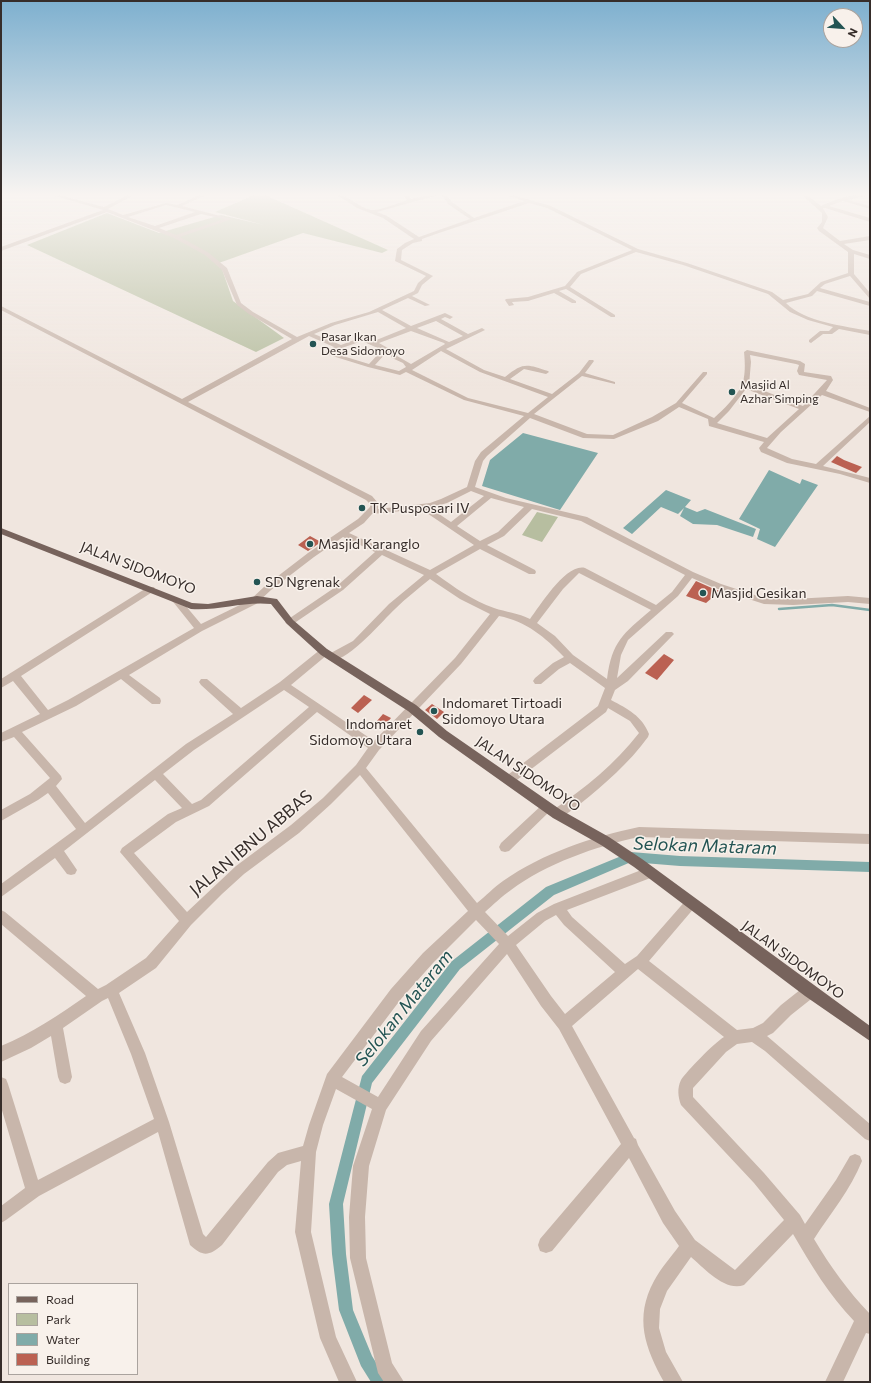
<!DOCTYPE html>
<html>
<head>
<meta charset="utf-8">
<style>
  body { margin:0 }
  #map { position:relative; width:871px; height:1383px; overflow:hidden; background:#f0e6df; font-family:Commissioner,sans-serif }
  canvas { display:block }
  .frame { position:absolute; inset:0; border:2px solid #362d2a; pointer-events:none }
  .legend { position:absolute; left:8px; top:1283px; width:130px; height:92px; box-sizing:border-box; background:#f8f1eb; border:1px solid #aaa39e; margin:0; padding:5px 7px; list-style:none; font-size:12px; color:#362d2a }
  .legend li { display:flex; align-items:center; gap:8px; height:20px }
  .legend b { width:20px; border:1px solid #aaa39e }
  .north { position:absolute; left:823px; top:8px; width:40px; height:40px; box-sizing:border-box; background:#f8f1eb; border:1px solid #aaa39e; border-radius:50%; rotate:116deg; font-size:11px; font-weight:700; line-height:16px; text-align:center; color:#362d2a }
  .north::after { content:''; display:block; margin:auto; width:14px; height:18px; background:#235453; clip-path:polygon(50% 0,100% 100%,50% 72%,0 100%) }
</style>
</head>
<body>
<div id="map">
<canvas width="871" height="1383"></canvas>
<div class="frame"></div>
<ul class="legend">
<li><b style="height:5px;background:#77635c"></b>Road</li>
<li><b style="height:11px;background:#b7bea0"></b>Park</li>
<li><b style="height:11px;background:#80aba9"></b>Water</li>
<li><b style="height:11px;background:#bb6152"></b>Building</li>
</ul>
<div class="north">N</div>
</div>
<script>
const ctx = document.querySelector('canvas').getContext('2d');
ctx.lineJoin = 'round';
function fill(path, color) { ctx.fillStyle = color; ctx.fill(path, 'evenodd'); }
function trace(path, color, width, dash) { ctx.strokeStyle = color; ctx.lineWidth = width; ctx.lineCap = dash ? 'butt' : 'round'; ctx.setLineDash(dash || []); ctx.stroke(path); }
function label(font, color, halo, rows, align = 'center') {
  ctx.font = font + ' Commissioner,sans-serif'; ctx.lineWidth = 3; ctx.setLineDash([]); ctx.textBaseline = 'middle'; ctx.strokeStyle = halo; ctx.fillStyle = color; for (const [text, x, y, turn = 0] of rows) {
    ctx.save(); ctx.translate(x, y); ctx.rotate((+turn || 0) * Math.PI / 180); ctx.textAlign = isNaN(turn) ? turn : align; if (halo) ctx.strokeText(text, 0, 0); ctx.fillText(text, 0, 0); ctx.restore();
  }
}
fill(new Path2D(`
  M 254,195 L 265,195 L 388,250 L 382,253 L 303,233 L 216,264 L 222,269 L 233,301 L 284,338 L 256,352 L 27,245 L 107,213 L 159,233 L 221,215 L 264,225 L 215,212 Z
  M 537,512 L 558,517 L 542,542 L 522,535 Z`), '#b7bea0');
fill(new Path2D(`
  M 523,433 L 598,453 L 560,510 L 482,486 L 490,460 Z
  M 769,470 L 800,484 L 802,479 L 818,485 L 775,547 L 757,539 L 760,529 L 739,519 Z
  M 666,490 L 691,500 L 685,507 L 697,512 L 705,509 L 756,529 L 753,537 L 717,525 L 693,524 L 680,516 L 684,508 L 678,514 L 661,507 L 632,534 L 623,528 Z`), '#80aba9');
trace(new Path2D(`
  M 779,609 L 832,605 L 870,610`), '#80aba9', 2.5);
fill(new Path2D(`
  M 631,852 L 680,856 L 870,862 L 870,872 L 680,866 L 631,862 L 554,895 L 460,969 L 372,1083 L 343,1204 L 346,1254 L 353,1310 L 372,1356 L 388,1382 L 371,1382 L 361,1366 L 339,1310 L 332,1254 L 329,1204 L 362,1076 L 452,961 L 546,887 Z`), '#80aba9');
fill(new Path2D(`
  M 837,456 L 844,460 L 862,467 L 856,473 L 849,470 L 831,462 Z
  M 310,536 L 321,542 L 308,551 L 298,545 Z
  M 696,581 L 714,589 L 720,591 L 706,603 L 686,596 Z
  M 664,654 L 674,660 L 657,680 L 645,673 Z
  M 364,695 L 372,700 L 358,713 L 351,708 Z
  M 432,704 L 444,712 L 437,719 L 425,710 Z
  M 383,714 L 391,718 L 385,725 L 377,721 Z`), '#bb6152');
fill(new Path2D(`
  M 52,195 L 59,195 L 104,207 L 128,195 L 134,195 L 108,209 L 123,215 L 166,203 L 177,205 L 200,195 L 206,195 L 182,206 L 232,219 L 180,237 L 209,253 L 227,268 L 241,303 L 253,312 L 297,337 L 331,323 L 369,312 L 414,291 L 418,283 L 426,276 L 395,261 L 397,249 L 405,243 L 414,239 L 383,218 L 357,208 L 337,195 C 349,195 358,207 371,210 C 378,211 399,203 407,200 L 403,195 L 408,195 L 411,199 L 430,195 L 438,195 L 377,212 L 387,216 L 419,237 L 470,219 L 448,204 L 442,195 L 446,195 L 452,202 L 474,218 L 524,201 L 506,195 L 513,195 L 551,206 L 638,249 L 687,263 L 772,292 L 783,300 L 808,294 L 821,282 L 848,273 L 848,252 L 819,231 L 817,228 L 822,222 L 822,213 L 802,195 L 807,195 L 821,206 C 831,201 855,192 865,196 L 848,200 L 870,206 L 870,209 L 843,201 L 829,206 L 870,218 L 870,222 L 825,208 L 823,208 L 828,217 L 823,228 L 840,241 L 870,236 L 870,240 L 844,244 L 853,250 L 870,255 L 870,259 L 854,254 L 854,274 L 870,293 L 870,299 L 850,276 L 825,284 L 820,288 L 870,302 L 870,306 L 817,291 L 812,296 L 786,303 C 805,322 844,326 870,331 L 870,335 L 839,329 L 832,334 L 823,334 L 811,343 L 809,342 L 809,340 L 820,331 L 829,331 L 833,327 L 808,320 L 790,312 L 768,294 L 683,265 L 636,252 L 581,274 L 570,287 L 615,315 L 615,317 L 611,317 L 566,289 L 559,291 L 576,301 L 576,303 L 572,303 L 554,293 L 528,301 L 512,302 L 514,305 L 509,306 L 505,300 L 506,299 L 528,297 L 565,286 L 577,272 L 632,250 L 547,208 L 529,203 L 436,234 L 422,239 L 422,241 L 413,243 L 402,250 L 401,260 L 433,276 L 422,285 L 418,293 L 412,296 L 430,305 L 425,306 L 408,298 L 382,310 L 411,326 L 445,313 L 453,317 L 450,319 L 445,317 L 441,319 L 468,334 L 482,328 L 485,330 L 446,349 L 484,370 L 505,377 C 523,362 527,364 548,371 L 549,372 L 546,374 L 524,369 L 510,379 L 552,394 L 579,373 L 589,360 L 593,360 L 594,361 L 585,373 L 615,382 L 615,384 L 582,376 L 534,414 L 587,434 L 613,435 L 652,417 L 676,403 L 703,372 L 707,372 L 707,374 L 682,403 L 714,418 C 724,409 735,398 741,387 C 746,377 745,362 744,352 L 747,350 L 800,361 L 805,364 L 804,372 L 831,376 L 833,380 L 826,391 L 870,408 L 870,412 L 822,395 L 781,432 L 767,448 L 792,459 L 816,464 L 870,416 L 870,422 L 823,466 L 870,478 L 870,483 L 840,474 L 787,463 L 761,452 L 759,448 L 764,442 L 709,426 L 708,419 L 679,407 L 658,421 L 614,439 L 583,438 L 530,418 L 487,456 L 483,461 L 475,487 L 506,498 L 587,517 L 693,572 L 721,584 L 764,598 L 793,599 L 848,596 L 870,598 L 870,604 L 848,602 L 793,605 L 764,604 L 715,588 L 692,578 L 678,596 L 628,640 L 621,655 L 617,678 L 666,632 L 672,632 L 674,634 L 628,681 L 615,690 L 611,700 C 628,709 642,716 649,734 L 648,737 C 629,763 605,784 580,804 C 573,809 565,816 557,819 L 553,818 L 551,814 L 553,810 C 585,788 615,764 639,733 L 630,721 L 608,708 L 606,712 L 513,783 L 509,785 L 505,783 L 504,780 L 505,777 L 598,706 L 605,688 L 570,663 L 559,669 L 541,684 L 535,684 L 533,681 L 535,678 L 553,663 L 564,657 C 545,637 526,621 499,616 L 461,664 L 379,750 L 366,768 L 477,903 C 486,896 494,887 503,881 C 543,853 592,837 639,827 L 870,834 L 870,844 L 639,837 C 597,846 545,864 511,890 C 502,896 493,905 485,912 L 508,936 L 537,913 L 554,904 L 649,867 L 653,869 L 655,873 L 653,877 L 567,910 L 572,917 L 625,964 L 637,956 L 687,899 L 691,897 L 695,899 L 697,903 L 695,907 L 649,961 L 737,1030 L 753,1028 L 763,1023 L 781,1005 L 805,986 L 810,984 L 815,986 L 817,991 L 815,996 L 791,1015 L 773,1033 L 767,1036 L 870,1124 L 870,1141 L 865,1139 L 765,1051 L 752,1042 L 737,1044 L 726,1052 L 693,1088 L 693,1097 L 764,1173 L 800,1215 L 805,1224 L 836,1180 L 850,1156 L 855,1154 L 860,1156 L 862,1161 C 851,1189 830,1214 814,1239 C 830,1266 848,1291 870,1314 L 870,1334 L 866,1333 L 843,1382 L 825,1382 L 854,1321 C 829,1295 811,1265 793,1234 L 744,1285 C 725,1292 704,1268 691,1257 L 667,1291 L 660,1309 L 659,1328 L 666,1352 L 683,1382 L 664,1382 C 645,1348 634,1318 654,1281 C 661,1268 671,1257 679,1246 L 663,1223 L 629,1158 L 552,1251 L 546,1253 L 540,1251 L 538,1245 L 540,1239 L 621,1144 L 559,1029 L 541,1006 L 507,954 L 431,1041 L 386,1110 L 369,1166 L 365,1217 L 366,1258 L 392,1363 L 404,1382 L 384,1382 L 378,1373 L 350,1258 L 349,1217 L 353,1166 L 372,1109 L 336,1089 L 323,1125 L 316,1152 L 311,1232 L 336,1337 L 357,1382 L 339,1382 L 320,1338 L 295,1232 L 301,1161 L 287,1165 L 278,1172 L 222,1245 C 209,1256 203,1257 190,1245 L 158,1132 L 39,1196 L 6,1220 L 1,1223 L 1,1206 L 25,1188 L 1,1107 L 1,1077 L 6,1079 L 8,1084 L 38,1180 L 154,1119 L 131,1054 L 108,998 L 102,1001 L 63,1028 L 72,1077 L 70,1082 L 65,1084 L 60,1082 L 58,1077 L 51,1036 L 31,1048 L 1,1062 L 1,1046 C 32,1033 59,1015 86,996 L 1,924 L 1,910 L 5,912 L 98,989 L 106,985 L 146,958 L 179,921 L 120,852 L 122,848 L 168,814 L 182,808 L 155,780 L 64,851 L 77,870 L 75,874 L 71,875 L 67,874 L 55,858 L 1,897 L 1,884 L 76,829 L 48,793 L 38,800 L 1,821 L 1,810 L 30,794 L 50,778 L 14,737 L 1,742 L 1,733 L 40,714 L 13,681 L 1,688 L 1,679 L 148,587 L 154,587 L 155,589 L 154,591 L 21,676 L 48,710 L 68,700 L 194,628 L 174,603 L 172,601 L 174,599 L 180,599 L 201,624 L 250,600 L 265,586 L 308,553 L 358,519 L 370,507 L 370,504 L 366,500 L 1,310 L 1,306 L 3,307 L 182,399 L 292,339 L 249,314 L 237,305 L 222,270 L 205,255 L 174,238 L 107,212 L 1,251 L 1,247 L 103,210 ZM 166,205 L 195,212 L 155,226 L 128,217 ZM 201,214 L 224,219 L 176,235 L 159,228 ZM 378,312 L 406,328 L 374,341 L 362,337 L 341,345 L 314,334 L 335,325 ZM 436,321 L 463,336 L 449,342 L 417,328 ZM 411,331 L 444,343 L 445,344 L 411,364 L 397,356 L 395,352 L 379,343 ZM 309,336 L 334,347 L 326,352 L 326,354 L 368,367 L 400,375 L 406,372 L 464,400 L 524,416 L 481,452 L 475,461 L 467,487 L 441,499 L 430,503 L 378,509 L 378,503 L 372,496 L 188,402 ZM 362,341 L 382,350 L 369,364 L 333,353 L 339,349 ZM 441,351 L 480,372 L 548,397 L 528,413 L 468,398 L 412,370 ZM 387,352 L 390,354 L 392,358 L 403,363 L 406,367 L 399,371 L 375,365 ZM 750,355 L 796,364 L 799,365 L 797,371 L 799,375 L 827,380 L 803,406 L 749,385 L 751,362 ZM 746,389 L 799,409 L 767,438 L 717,423 L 729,411 ZM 471,491 L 484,496 L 451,522 L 430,508 L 447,503 ZM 491,498 L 524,507 L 498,532 L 480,541 L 457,526 ZM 421,509 L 474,545 L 430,570 L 349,533 L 364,523 L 372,514 ZM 532,509 L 581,521 L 685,575 L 672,592 L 656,605 L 585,568 C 566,563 540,606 530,619 C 518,613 506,612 494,608 C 473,601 454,587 436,574 L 480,549 L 529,574 L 535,574 L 536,572 L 535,570 L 487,545 L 504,536 ZM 343,537 L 375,552 L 337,586 L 287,620 L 285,622 L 287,624 L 293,624 L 343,590 L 382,555 L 424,575 L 389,604 L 353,641 L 329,654 L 327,657 L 329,660 C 346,665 383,620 395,609 C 406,598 418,589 430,579 L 460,599 L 490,614 L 455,658 L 374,741 L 291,685 L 327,655 L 329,652 L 327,649 L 321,649 L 280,682 L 241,708 L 207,679 L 201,679 L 199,682 L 201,685 L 233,714 L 186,744 L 85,823 L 56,786 L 62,779 L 61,776 L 22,732 L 76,706 L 121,679 L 152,704 L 160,704 L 161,701 L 160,698 L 129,675 L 202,631 L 256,604 L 271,590 L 314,557 ZM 579,573 L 651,610 C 623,634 612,641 607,679 L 573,655 L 555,636 L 537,623 L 563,589 ZM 284,690 L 309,707 L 201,800 L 192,804 L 163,774 L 194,750 ZM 317,712 L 368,748 L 356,765 L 323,798 L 291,825 L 236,866 L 187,912 L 134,853 L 176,822 L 209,806 ZM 360,775 L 468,911 L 423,953 L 391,989 L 327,1074 L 309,1125 L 303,1146 L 278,1153 L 268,1162 L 206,1237 L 203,1234 L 169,1122 L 145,1053 L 119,993 L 156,968 L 191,925 L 222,894 L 244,874 L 299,833 L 331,804 ZM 556,915 L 564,925 L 615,972 L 565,1014 L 551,996 L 516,945 L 545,921 ZM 476,920 L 499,944 L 421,1031 L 378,1097 L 342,1077 L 401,999 L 433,963 ZM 638,969 L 724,1037 C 714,1043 687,1071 681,1080 C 677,1088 678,1097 681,1105 L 754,1183 L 784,1220 L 735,1270 L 695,1240 L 675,1211 L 638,1145 L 636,1139 L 634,1138 L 572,1026 Z
  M 547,802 L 551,804 L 553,807 L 551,810 L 509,851 L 505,852 L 501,851 L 499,847 L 501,843 L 543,804 Z`), '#c8b6ab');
fill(new Path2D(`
  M 1,528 L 192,603 L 208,604 L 257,596 L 277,599 L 293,620 L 327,649 L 416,705 L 447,731 L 561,810 L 609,837 L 642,859 L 870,1026 L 870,1041 L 805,996 L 634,867 L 601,845 L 553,818 L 439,737 L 408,711 L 321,655 L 287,624 L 271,604 C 244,601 218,611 191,609 L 1,534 Z`), '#77635c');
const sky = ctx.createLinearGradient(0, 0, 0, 389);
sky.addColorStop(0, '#7eb0cf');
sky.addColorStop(0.5, '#f8f4f1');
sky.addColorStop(1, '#f8f4f100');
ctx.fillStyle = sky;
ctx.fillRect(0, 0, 871, 389);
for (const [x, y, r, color] of [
  [313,344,4,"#235453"],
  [732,392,4,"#235453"],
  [362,508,4,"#235453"],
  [310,544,4,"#235453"],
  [257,582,4,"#235453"],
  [703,593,4,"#235453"],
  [434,711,4,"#235453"],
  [420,732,4,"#235453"]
]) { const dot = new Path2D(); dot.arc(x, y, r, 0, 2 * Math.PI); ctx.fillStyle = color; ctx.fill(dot); trace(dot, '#f8f1eb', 1.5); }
label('12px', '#362d2a', '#f8f1eb', [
  ["Pasar Ikan",321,337],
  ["Desa Sidomoyo",321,351],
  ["Masjid Al",740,385],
  ["Azhar Simping",740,399]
], 'left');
label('14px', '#362d2a', '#f8f1eb', [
  ["TK Pusposari IV",370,508],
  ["Masjid Karanglo",318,544],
  ["SD Ngrenak",265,582],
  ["Masjid Gesikan",711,593],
  ["Indomaret Tirtoadi",442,703],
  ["Sidomoyo Utara",442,719],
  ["Indomaret",412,724,"right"],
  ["Sidomoyo Utara",412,740,"right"]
], 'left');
label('14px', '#362d2a', '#f8f1eb', [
  ["JALAN SIDOMOYO",138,568,21],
  ["JALAN SIDOMOYO",528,774,34],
  ["JALAN SIDOMOYO",793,960,36]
]);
label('17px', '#362d2a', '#f8f1eb', [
  ["JALAN IBNU ABBAS",251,843,-40]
]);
label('italic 18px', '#235453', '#f8f1eb', [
  ["Selokan Mataram",705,846,2],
  ["Selokan Mataram",404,1008,-51]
]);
</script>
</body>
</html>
